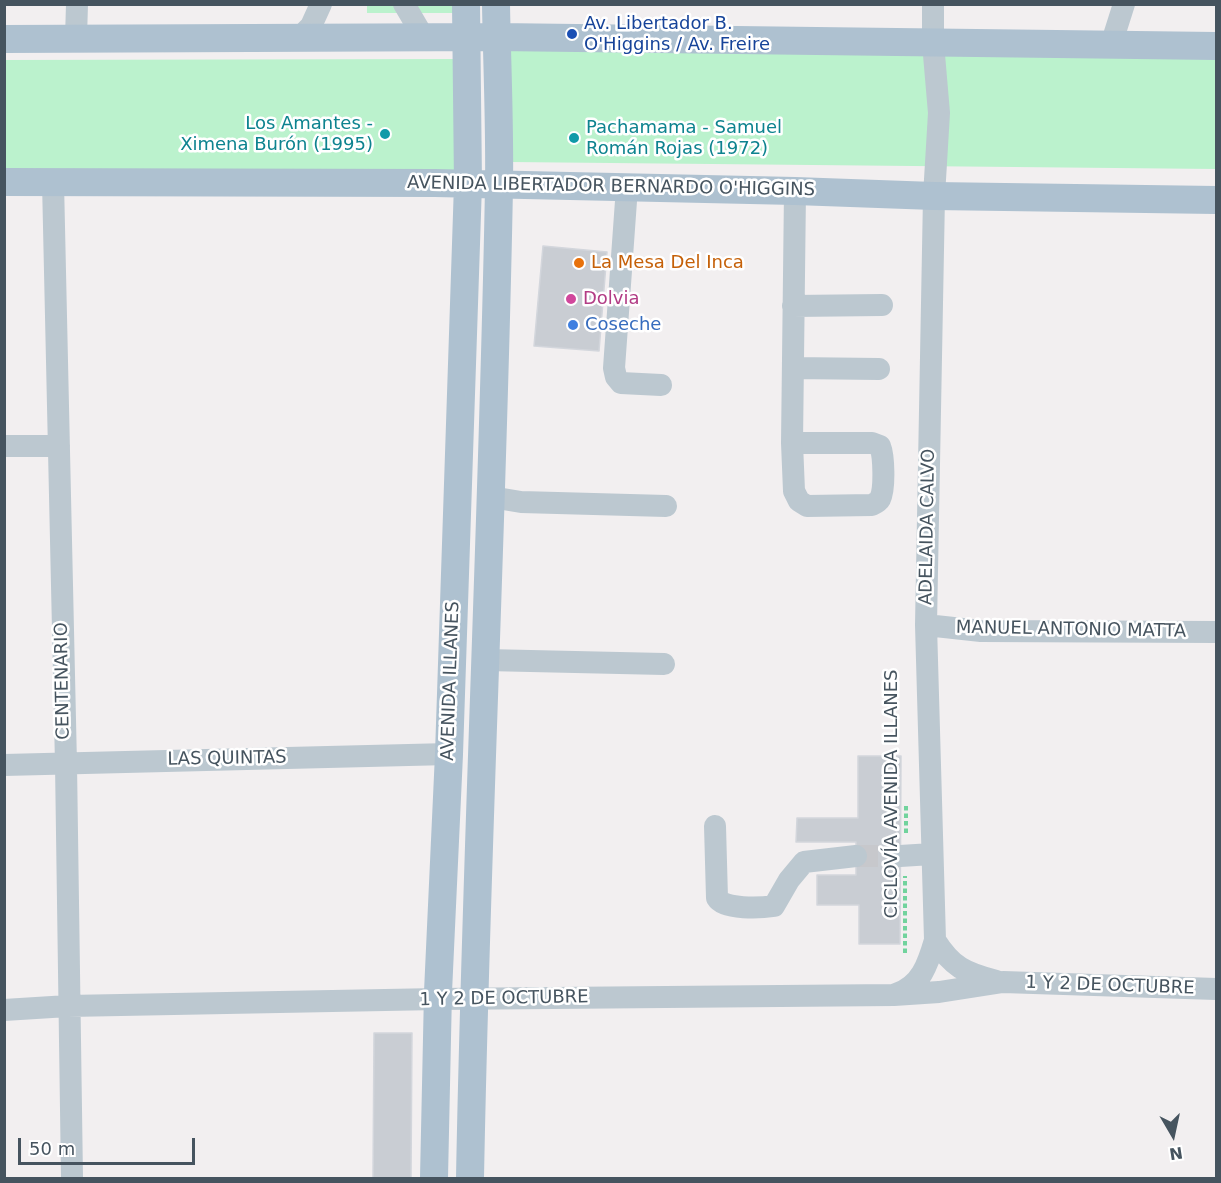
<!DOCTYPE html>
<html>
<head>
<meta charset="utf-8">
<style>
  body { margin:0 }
  #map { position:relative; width:1221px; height:1183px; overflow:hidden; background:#f2eff0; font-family:"DejaVu Sans",sans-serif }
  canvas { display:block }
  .frame { position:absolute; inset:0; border:6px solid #46545f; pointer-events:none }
  .north { position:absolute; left:1143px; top:1105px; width:60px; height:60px; -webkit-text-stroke:4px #fff; paint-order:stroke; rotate:171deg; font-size:16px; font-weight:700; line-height:24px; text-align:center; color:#46545f }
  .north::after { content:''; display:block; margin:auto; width:21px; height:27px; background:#46545f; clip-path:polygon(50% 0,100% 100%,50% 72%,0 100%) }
  .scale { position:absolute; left:18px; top:1138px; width:177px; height:27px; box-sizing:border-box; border:3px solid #46545f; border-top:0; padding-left:8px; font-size:18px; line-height:21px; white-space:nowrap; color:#46545f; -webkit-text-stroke:4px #fff; paint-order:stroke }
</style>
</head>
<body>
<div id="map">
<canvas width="1221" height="1183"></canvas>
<div class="frame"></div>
<div class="north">N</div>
<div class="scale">50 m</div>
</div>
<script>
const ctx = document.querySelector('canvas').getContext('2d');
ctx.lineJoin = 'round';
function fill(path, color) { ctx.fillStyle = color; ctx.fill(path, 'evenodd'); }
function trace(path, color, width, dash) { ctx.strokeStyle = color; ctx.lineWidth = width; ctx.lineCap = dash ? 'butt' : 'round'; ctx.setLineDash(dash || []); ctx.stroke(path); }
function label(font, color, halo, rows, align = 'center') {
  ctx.font = font + ' "DejaVu Sans",sans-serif'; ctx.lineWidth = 5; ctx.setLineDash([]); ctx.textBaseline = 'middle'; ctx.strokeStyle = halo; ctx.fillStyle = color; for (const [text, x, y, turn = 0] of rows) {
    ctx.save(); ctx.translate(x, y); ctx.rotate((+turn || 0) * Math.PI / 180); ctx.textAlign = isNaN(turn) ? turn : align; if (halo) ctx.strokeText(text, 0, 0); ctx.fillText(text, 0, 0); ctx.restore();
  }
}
fill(new Path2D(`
  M 367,5 L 455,5 L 455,13 L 367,13 Z
  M 508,49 L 1216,57 L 1216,169 L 510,162 Z
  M 454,59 L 456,176 L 5,174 L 5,60 Z`), '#bbf2cd');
const building = new Path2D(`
  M 543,246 L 607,252 L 599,351 L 534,346 Z
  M 858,756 L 901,756 L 900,944 L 859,944 L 859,905 L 817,905 L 817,875 L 856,875 L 856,842 L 796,842 L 797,818 L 858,818 Z
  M 374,1033 L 412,1033 L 411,1178 L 373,1178 Z`);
fill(building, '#c9cdd3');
trace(building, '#d3d6dc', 1.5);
trace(new Path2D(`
  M 856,856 L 900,856`), '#c7c8cc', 22, [22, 11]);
trace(new Path2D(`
  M 906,833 L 906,804
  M 905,953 L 905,876`), '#71d39d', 4, [4.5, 3]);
trace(new Path2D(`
  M 404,4 L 424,38
  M 76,38 L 77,4
  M 299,38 L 311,26 L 321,4
  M 1111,45 L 1124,4
  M 53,182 L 66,764 L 72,1178
  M 627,187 L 614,368 L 616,377 L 621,383 L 661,385
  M 793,306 L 882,305
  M 793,368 L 879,369
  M 792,443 L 872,443 L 880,446 C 884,456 885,489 880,499 C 879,501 874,504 872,505 L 807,506 L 799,501 L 794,491 L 792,443 L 795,191
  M 4,446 L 59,446
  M 491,497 L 521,502 L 666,506
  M 926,625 L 981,631 L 1216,632
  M 486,660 L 664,664
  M 4,765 L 449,754
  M 715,826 L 717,898 C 724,910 761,908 774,906 L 789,880 L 804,862 L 856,856
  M 900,856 L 932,854
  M 935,940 C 952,967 965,973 996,981
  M 896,994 C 921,986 928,964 935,940 L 926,625 L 934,196 L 939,113 L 933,43 L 933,4
  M 4,1010 L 68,1006 L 438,999 L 894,995 L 939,992 L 1003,982 L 1216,989`), '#bcc8d0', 22);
trace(new Path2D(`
  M 4,39 L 497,37 L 1216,46
  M 4,182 L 435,183 L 795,191 L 934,196 L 1216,200
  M 434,1178 L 438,992 L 449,754 L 468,184 L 466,4
  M 470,1178 C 476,848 493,518 499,187 C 500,126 497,65 496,4`), '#aec1d0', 28);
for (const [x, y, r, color] of [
  [572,34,6,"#1a4fb4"],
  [385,134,6,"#0f9aa8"],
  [574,138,6,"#0f9aa8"],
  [579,263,6,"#e8710a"],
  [571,299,6,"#d1479c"],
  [573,325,6,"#3f7fe0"]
]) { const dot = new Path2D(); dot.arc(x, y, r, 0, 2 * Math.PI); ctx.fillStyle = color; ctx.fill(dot); trace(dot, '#fff', 2); }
label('18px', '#164399', '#fff', [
  ["Av. Libertador B.",584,24],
  ["O'Higgins / Av. Freire",584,45]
], 'left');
label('18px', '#0d838f', '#fff', [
  ["Los Amantes -",373,124],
  ["Ximena Burón (1995)",373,145],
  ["Pachamama - Samuel",586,128,"left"],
  ["Román Rojas (1972)",586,149,"left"]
], 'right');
label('18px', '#46545f', '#fff', [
  ["AVENIDA LIBERTADOR BERNARDO O'HIGGINS",611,187,1],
  ["ADELAIDA CALVO",928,527,-89],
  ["MANUEL ANTONIO MATTA",1071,630,1],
  ["CENTENARIO",63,681,-91],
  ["AVENIDA ILLANES",451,681,-88],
  ["LAS QUINTAS",227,759,-1],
  ["CICLOVÍA AVENIDA ILLANES",892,794,-90],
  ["1 Y 2 DE OCTUBRE",1110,986,2],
  ["1 Y 2 DE OCTUBRE",504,999,-1]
]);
label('18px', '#c56008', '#fff', [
  ["La Mesa Del Inca",591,263]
], 'left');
label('18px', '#b23c85', '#fff', [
  ["Dolvia",583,299]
], 'left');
label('18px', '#366cbe', '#fff', [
  ["Coseche",585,325]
], 'left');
</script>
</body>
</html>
